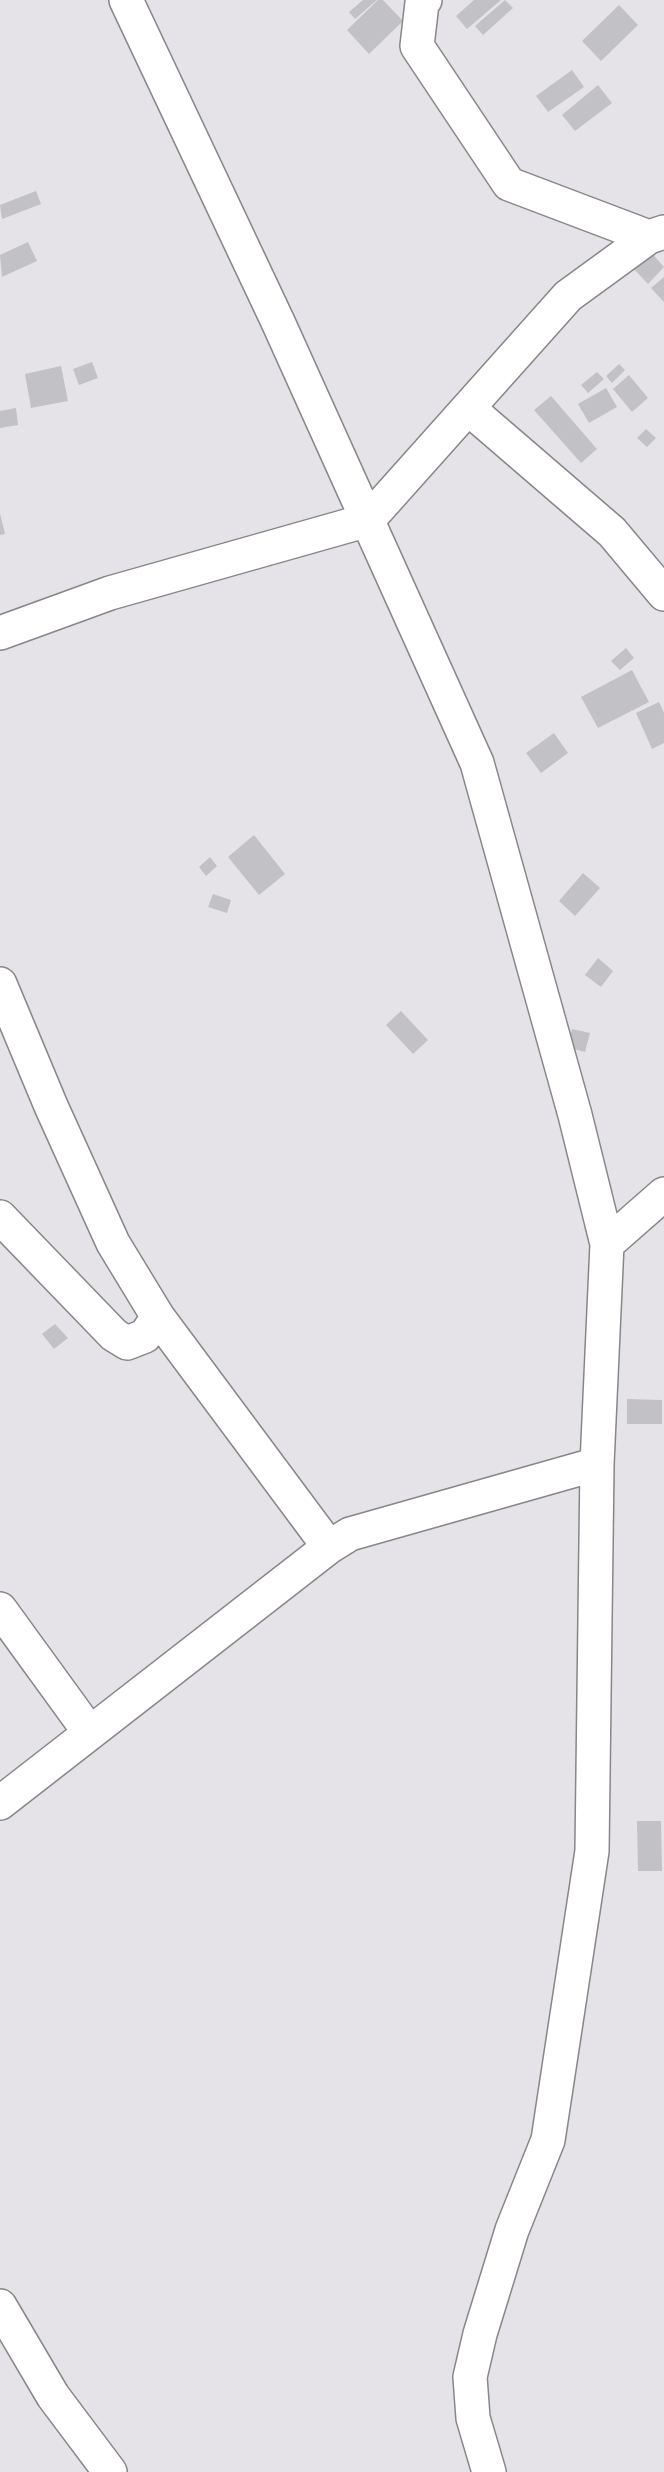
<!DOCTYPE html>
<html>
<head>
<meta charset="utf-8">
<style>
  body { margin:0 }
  canvas { display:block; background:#e5e3e7 }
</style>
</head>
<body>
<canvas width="664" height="2472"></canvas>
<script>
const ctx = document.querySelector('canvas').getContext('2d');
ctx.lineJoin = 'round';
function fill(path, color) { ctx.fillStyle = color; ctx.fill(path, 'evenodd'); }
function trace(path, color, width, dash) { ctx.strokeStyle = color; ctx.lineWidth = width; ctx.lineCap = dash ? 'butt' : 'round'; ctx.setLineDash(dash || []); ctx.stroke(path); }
fill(new Path2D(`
  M 363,0 L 377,0 L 355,19 L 349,12 Z
  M 378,0 L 383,0 L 403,21 L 369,54 L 347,30 Z
  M 474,0 L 501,0 L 467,29 L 456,16 Z
  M 505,0 L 513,8 L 483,35 L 475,26 Z
  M 619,5 L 638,25 L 601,61 L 582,41 Z
  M 572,70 L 584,87 L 548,112 L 536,96 Z
  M 598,85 L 612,103 L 575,131 L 562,115 Z
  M 36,191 L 41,204 L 2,219 L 0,205 Z
  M 28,242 L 37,261 L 2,277 L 0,255 Z
  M 648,249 L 664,267 L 648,284 L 631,266 Z
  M 664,277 L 664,302 L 651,288 Z
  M 92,362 L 98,378 L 79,385 L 73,369 Z
  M 619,364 L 625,370 L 612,383 L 606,376 Z
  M 61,366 L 68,401 L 31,408 L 25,374 Z
  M 597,372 L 604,379 L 588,393 L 581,385 Z
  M 629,375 L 648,398 L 632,412 L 613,389 Z
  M 606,388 L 617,407 L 589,423 L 578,404 Z
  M 551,396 L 597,449 L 581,463 L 534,410 Z
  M 16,408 L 18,425 L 0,428 L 0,411 Z
  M 646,429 L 656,438 L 647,447 L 637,438 Z
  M 0,513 L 5,534 L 0,535 Z
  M 626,648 L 634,658 L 620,670 L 611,661 Z
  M 632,670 L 649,702 L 598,728 L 581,697 Z
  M 659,702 L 664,713 L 664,743 L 652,749 L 636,713 Z
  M 554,733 L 568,753 L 541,773 L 526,753 Z
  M 254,835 L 285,874 L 259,895 L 228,857 Z
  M 210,857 L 217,866 L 206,876 L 199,867 Z
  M 583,873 L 600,888 L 575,916 L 559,901 Z
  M 213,894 L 231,900 L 227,913 L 208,907 Z
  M 598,958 L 613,971 L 601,987 L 585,975 Z
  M 401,1011 L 428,1040 L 413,1054 L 386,1025 Z
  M 572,1029 L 590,1033 L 585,1052 L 567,1047 Z
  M 55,1324 L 68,1338 L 54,1349 L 42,1334 Z
  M 627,1399 L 662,1400 L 662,1424 L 627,1424 Z
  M 637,1821 L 661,1821 L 662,1871 L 638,1871 Z`), '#c2c1c5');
const street = new Path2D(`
  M 126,0 L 278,322 L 477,763 L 575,1115 L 607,1244 L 597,1464 L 592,1851 L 548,2140 L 512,2230 L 480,2334 L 470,2377 L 473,2418 L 489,2472
  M 425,0 L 422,3 L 417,46 L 509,184 L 649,237
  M 468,408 L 612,532 L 664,594
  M 0,633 L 110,593 L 368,520 L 568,296 L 649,237 L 664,232
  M 0,984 L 51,1106 L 113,1243 L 158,1317 L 329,1547
  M 0,1217 L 114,1335 L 127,1343 L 145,1336 L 158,1317
  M 607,1244 L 664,1194
  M 0,1609 L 90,1733
  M 0,1803 L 329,1547 L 350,1534 L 597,1464
  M 0,2306 L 53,2396 L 110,2472`);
trace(street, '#878689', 36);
trace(street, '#fff', 33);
</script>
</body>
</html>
